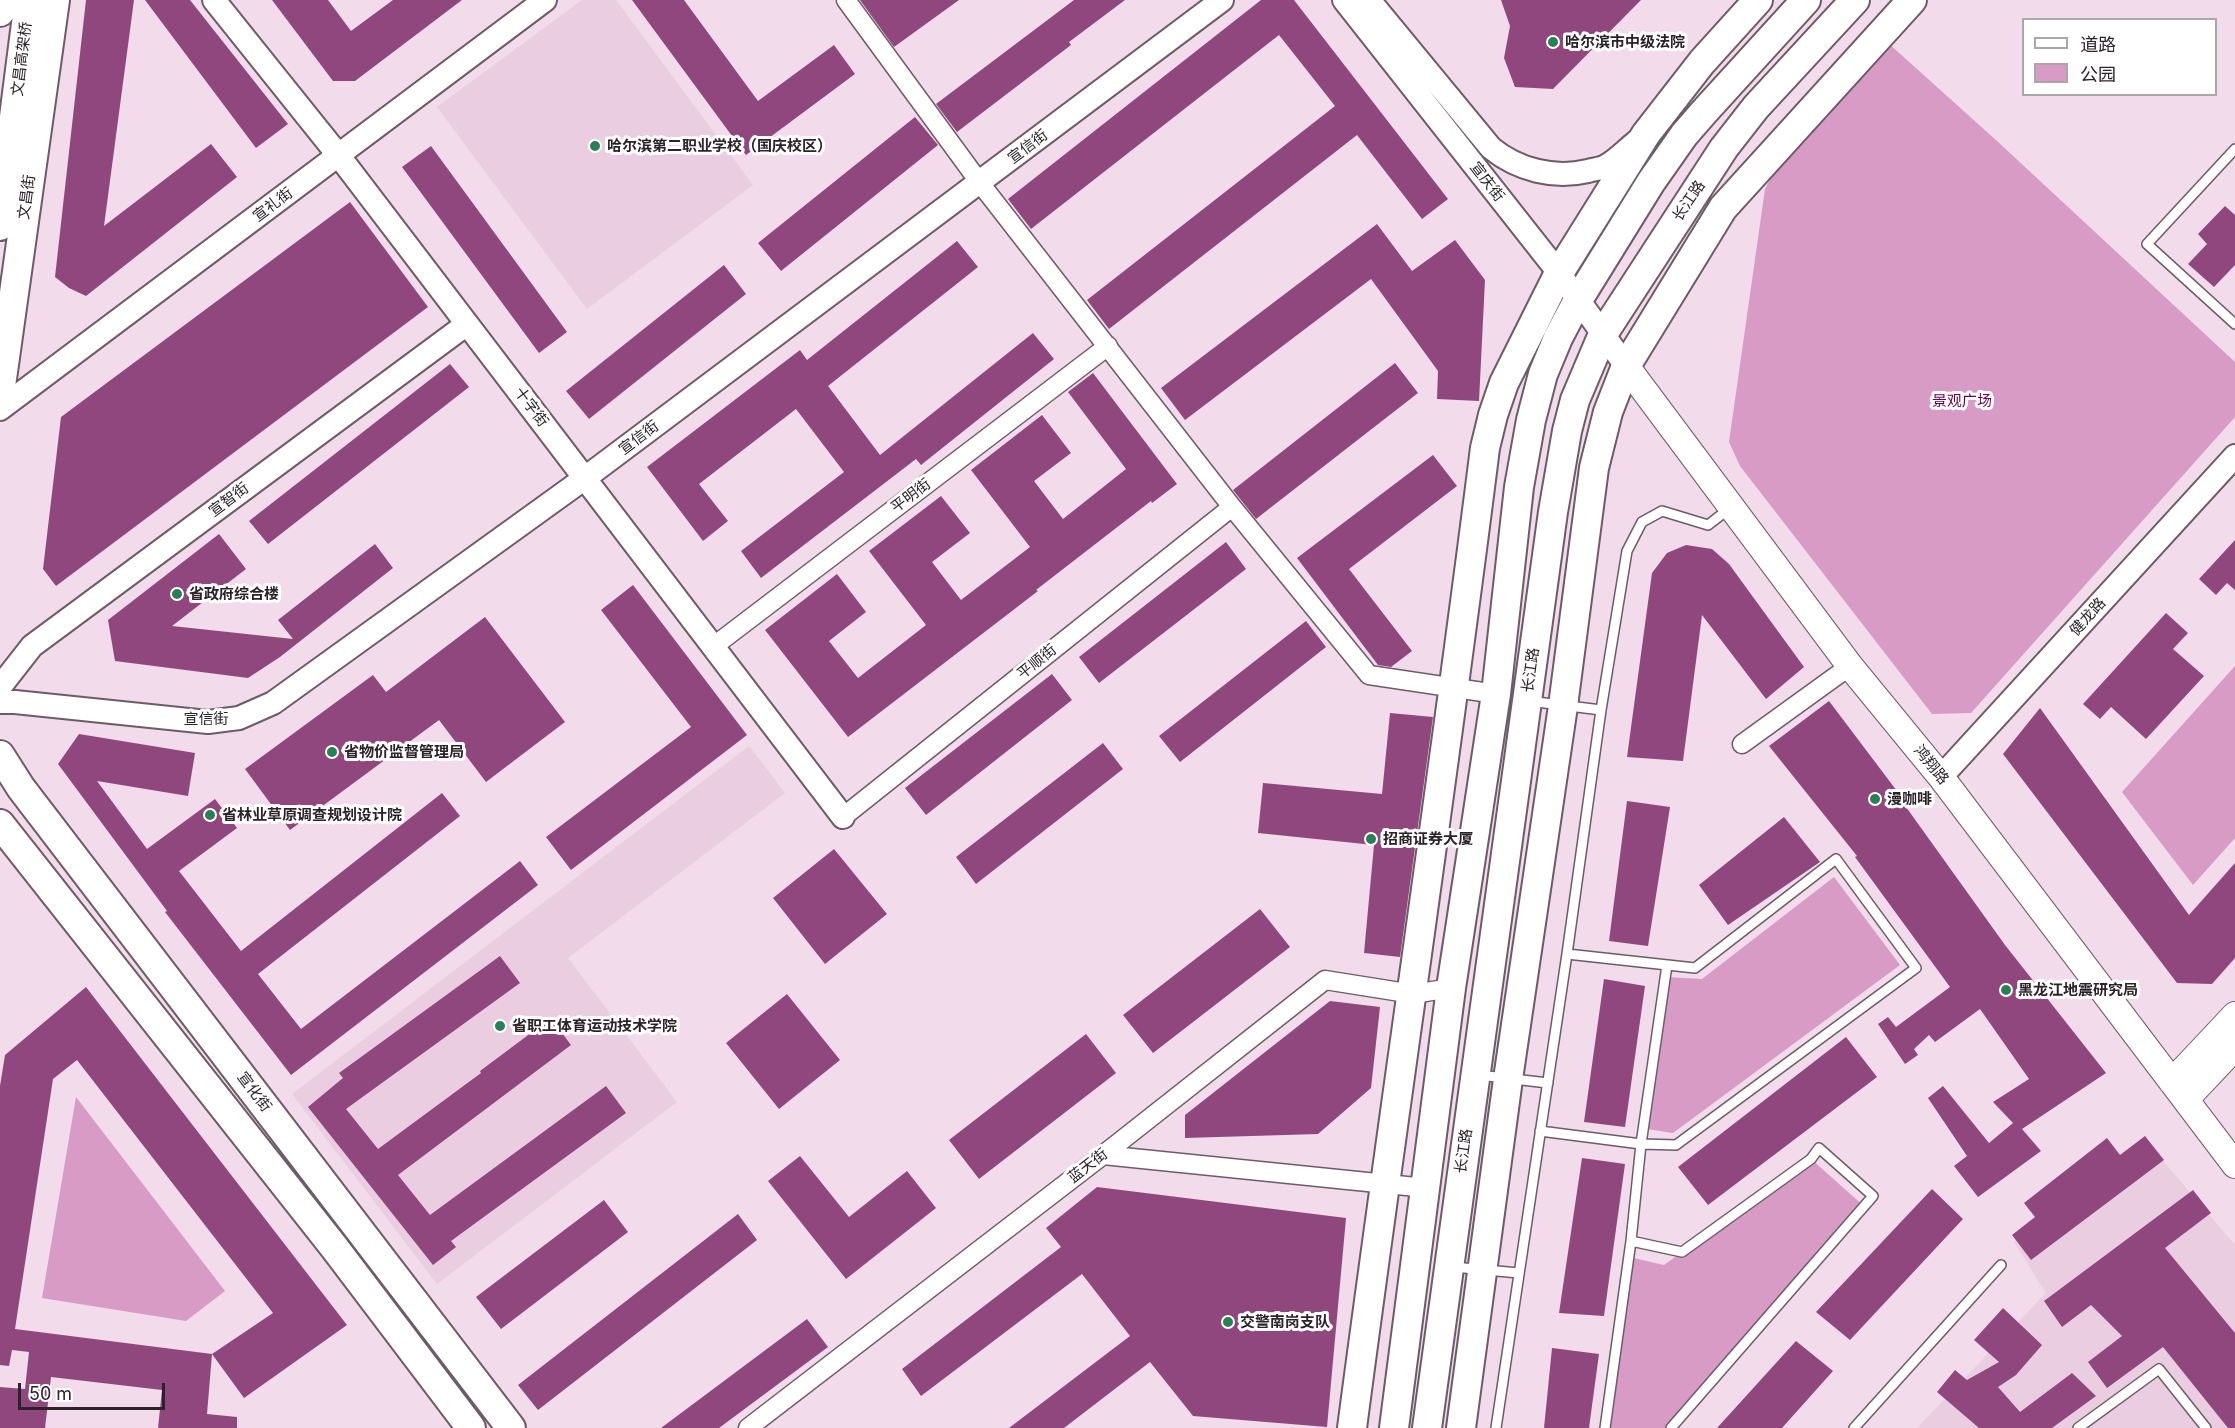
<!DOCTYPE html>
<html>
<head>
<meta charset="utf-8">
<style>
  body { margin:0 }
  #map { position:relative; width:2235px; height:1428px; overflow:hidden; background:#f2dbea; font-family:Inter,"Noto Sans SC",sans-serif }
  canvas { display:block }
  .legend { position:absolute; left:2022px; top:18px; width:195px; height:78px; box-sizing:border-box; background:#fff; border:2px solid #aaa7a9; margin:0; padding:8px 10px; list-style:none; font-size:18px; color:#2b2329 }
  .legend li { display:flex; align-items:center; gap:12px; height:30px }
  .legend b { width:30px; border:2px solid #aaa7a9 }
  .scale { position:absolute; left:18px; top:1383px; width:147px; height:27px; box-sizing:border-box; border:3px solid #2b2329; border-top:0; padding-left:8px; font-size:18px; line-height:21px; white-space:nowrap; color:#2b2329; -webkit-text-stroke:4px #fff; paint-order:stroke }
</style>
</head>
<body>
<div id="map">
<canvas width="2235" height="1428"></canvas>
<ul class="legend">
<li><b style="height:8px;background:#fff"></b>道路</li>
<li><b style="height:16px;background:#d79bc5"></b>公园</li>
</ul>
<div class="scale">50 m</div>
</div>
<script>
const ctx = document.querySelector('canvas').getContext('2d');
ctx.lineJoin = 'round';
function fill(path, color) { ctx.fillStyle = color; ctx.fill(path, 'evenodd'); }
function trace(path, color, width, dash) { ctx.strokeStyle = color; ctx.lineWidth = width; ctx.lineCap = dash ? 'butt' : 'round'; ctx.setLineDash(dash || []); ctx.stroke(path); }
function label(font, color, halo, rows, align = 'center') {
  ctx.font = font + ' Inter,"Noto Sans SC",sans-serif'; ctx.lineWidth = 6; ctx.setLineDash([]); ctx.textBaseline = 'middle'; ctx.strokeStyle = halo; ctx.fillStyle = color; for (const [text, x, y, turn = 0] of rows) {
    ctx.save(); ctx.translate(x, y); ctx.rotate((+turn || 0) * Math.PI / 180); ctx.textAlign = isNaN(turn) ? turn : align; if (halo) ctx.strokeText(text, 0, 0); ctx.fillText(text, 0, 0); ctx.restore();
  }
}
fill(new Path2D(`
  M 582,0 L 616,0 L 753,185 L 587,309 L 437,107 Z
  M 749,746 L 785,793 L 568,958 L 677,1102 L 437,1284 L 292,1094 Z
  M 2147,1142 L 2235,1245 L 2235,1428 L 1917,1428 L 2046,1293 L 2014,1242 Z`), '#eacde0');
fill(new Path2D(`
  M 1887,42 L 1997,141 L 2235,362 L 2235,417 L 1971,713 L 1932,714 L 1740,466 L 1729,442 L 1765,189 L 1780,160 Z
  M 2235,666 L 2235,838 L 2193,885 L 2122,792 Z
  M 1834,877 L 1900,965 L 1673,1133 L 1647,1129 L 1667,977 L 1702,979 Z
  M 76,1097 L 225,1291 L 186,1321 L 42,1298 Z
  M 1811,1159 L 1865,1207 L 1671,1428 L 1609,1428 L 1629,1257 L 1664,1265 Z`), '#d79bc5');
fill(new Path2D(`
  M 86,0 L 134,0 L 104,226 L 211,144 L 237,177 L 86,296 L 69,288 L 55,277 Z
  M 145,0 L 190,0 L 288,124 L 256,148 Z
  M 272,0 L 328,0 L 351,31 L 393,0 L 462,0 L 355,81 L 333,81 Z
  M 632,0 L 684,0 L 758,101 L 834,45 L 855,74 L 746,155 Z
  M 860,0 L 959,0 L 894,47 Z
  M 1074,0 L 1125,0 L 1069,42 L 1071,45 L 957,132 L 936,104 Z
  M 1261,0 L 1294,0 L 1448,199 L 1422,219 L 1357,135 L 1109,329 L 1087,300 L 1335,106 L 1279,35 L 1031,229 L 1008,199 Z
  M 1501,0 L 1641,0 L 1553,89 L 1515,87 L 1504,58 L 1510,26 Z
  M 915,117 L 938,145 L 781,271 L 758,243 Z
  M 431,146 L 567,332 L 539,353 L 402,167 Z
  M 350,202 L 428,307 L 56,586 L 43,569 L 61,417 Z
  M 2225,206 L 2235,215 L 2235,265 L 2214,287 L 2188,264 L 2207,244 L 2198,234 Z
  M 1377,224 L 1412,271 L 1455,240 L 1485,280 L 1479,401 L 1437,399 L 1438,371 L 1371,279 L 1185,420 L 1161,388 Z
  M 957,241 L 978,267 L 828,386 L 880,455 L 1033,333 L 1054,359 L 921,465 L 916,459 L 761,578 L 741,551 L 844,472 L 796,409 L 699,484 L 728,521 L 703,541 L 647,467 L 800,350 L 807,360 Z
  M 724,265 L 746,294 L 589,419 L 566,391 Z
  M 1395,363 L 1418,393 L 1256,519 L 1233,490 Z
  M 450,364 L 469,387 L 268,544 L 249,521 Z
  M 1093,373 L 1177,484 L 1152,503 L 1151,501 L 1036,590 L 1038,591 L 848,737 L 765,630 L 837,574 L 866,612 L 829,641 L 858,678 L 926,625 L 869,551 L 941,496 L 970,533 L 932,562 L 961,600 L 1030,547 L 971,470 L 1042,415 L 1071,453 L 1034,481 L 1063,519 L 1126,469 L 1068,392 Z
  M 1433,455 L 1457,486 L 1349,569 L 1412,651 L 1391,667 L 1378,665 L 1297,558 Z
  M 219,534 L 246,569 L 172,626 L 293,639 L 278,620 L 375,544 L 393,568 L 280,657 L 248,678 L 115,661 L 108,620 Z
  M 2235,540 L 2235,590 L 2227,583 L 2216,595 L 2199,579 Z
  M 1226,542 L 1246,569 L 1099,683 L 1079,657 Z
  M 1686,545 L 1712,549 L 1729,564 L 1804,667 L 1766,699 L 1702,615 L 1683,761 L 1627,757 L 1652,573 L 1667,553 Z
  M 633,585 L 747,735 L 571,870 L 546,837 L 691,727 L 601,610 Z
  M 2166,613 L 2188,633 L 2173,649 L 2204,676 L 2146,739 L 2111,707 L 2100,719 L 2083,704 Z
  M 485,617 L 565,722 L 486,782 L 439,720 L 290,830 L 245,769 L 373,675 L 386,692 Z
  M 1306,621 L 1326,647 L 1180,762 L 1159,736 Z
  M 1052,674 L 1072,700 L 926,815 L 905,788 Z
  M 1829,701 L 1903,799 L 1901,800 L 2005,945 L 2106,1073 L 2022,1129 L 2041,1151 L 1978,1197 L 1954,1166 L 1967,1156 L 1928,1098 L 1943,1086 L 1989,1143 L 2013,1123 L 1993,1102 L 2029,1079 L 1980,1009 L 1935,1042 L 1929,1035 L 1914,1049 L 1918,1055 L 1905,1064 L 1878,1024 L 1888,1017 L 1896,1027 L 1950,987 L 1855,857 L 1857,856 L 1769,746 Z
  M 2040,708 L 2189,915 L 2235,863 L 2235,958 L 2212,984 L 2177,983 L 2003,754 Z
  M 1390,713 L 1433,717 L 1400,957 L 1364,953 L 1374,845 L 1258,833 L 1263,783 L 1382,794 Z
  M 79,734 L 195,753 L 188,796 L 97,781 L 147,849 L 215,799 L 237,828 L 179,871 L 241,951 L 442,793 L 460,816 L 258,974 L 301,1029 L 520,861 L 538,885 L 291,1075 L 165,912 L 167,911 L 58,764 Z
  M 1103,743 L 1123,769 L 976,884 L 956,857 Z
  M 1627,801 L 1670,807 L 1648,946 L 1609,941 Z
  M 1784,817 L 1820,862 L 1728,925 L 1699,885 Z
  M 834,849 L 887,914 L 825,964 L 773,898 Z
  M 1260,909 L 1290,947 L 1153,1053 L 1123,1015 Z
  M 500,956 L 520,983 L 346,1109 L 378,1149 L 481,1073 L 480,1071 L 551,1018 L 571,1045 L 398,1175 L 430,1215 L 606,1086 L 626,1113 L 451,1241 L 456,1247 L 433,1265 L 308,1107 L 343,1078 L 339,1073 Z
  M 1604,979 L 1645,986 L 1625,1127 L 1584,1122 Z
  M 86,987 L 347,1325 L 244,1398 L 212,1354 L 207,1414 L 237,1417 L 237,1428 L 158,1428 L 162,1390 L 51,1377 L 45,1428 L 0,1428 L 0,1387 L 25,1389 L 29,1352 L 12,1350 L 9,1366 L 0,1365 L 0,1086 L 5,1055 ZM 77,1060 L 273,1313 L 212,1354 L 15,1329 L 53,1079 Z
  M 787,994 L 840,1060 L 779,1109 L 726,1043 Z
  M 1330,1001 L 1380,1007 L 1371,1088 L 1318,1134 L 1185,1138 L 1185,1115 Z
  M 1086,1034 L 1116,1073 L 979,1179 L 949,1140 Z
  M 1846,1037 L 1877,1077 L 1708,1205 L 1678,1167 Z
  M 2145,1136 L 2164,1160 L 2031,1260 L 2012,1235 L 2035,1217 L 2024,1203 L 2107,1138 L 2120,1155 Z
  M 800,1156 L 849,1217 L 907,1171 L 936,1208 L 846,1279 L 768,1181 Z
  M 1582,1158 L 1625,1164 L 1604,1316 L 1559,1313 Z
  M 1097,1187 L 1346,1218 L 1327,1427 L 1193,1416 L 1150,1362 L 1064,1428 L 1009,1428 L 1130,1336 L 1082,1274 L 921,1396 L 902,1369 L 1061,1247 L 1046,1228 Z
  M 1932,1189 L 1963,1219 L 1850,1340 L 1816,1312 Z
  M 2193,1190 L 2211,1213 L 2165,1248 L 2235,1333 L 2235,1428 L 2228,1428 L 2163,1347 L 2107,1388 L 2088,1362 L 2122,1336 L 2091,1305 L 2062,1327 L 2044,1301 Z
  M 604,1200 L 628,1232 L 501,1329 L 476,1297 Z
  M 738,1214 L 757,1240 L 538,1410 L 518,1385 Z
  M 2003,1308 L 2042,1345 L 2016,1375 L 1998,1387 L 2020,1412 L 2072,1373 L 2096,1396 L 2052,1428 L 1979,1428 L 1937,1392 L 1955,1370 L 1967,1380 L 1999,1362 L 1974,1340 Z
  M 807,1319 L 828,1347 L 719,1428 L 661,1428 Z
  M 1796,1341 L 1833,1371 L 1782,1428 L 1717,1428 Z
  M 1552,1348 L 1599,1354 L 1589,1428 L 1544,1428 Z`), '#90477d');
const service = new Path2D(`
  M 2235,149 L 2147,244 L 2235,324
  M 1529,701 L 1601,710
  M 1567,954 L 1695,968 L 1836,859 L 1916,968 L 1676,1145 L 1641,1144 L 1631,1241 L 1682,1252 L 1811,1159 L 1819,1148 L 1873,1196 L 1671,1428
  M 1479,1075 L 1548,1083
  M 1540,1131 L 1641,1144 L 1667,965
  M 1453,1267 L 1519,1273
  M 1496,1428 L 1567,954 L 1601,710 L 1627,551 L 1642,522 L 1662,511 L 1708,525 L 1730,508
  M 1605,1428 L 1631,1241
  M 1854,1428 L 2001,1265
  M 2078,1428 L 2159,1369 L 2206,1428`);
const minor = new Path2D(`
  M 846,0 L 980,183 L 1232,507 L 1369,675 L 1496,694
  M 714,646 L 1108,346
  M 1742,744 L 1850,666
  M 843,817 L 1232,507
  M 1103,1155 L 1426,1188
  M 748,1428 L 1103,1155 L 1325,980 L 1413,994 L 1451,988`);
const tertiary = new Path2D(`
  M 214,0 L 339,156 L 843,817
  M 1344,0 L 1559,273 L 1626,366
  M 1369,0 L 1491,148 C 1518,170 1554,179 1588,171 C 1594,169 1601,169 1606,166 C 1617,160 1626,150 1636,142
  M 0,409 L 545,0
  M 0,687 L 32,646 L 467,324
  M 0,702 L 15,702 L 208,722 L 239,718 L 273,703 L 585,478 L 1222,0
  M 1941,777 L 2235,456`);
const secondary = new Path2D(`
  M 1626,366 L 1850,666 L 1941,777 L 2235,1165
  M 2172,1082 L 2235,1015
  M 2186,1099 L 2235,1047`);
const primary = new Path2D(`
  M 0,393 L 55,0
  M 0,755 L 21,788 L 511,1428
  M 0,824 L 334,1247 L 471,1428
  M 1352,1428 C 1395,1101 1444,775 1485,448 L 1493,415 L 1504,383 L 1559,273 L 1646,134 L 1702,62 L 1758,0
  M 1394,1428 L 1451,988 L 1496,694 L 1519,487 L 1531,420 L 1543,374 L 1558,338 L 1578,300 L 1651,182 L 1684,135 L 1704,112 L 1806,0
  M 1427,1428 L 1553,512 L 1567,431 L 1575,400 L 1603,334 L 1724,148 L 1756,107 L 1855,0
  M 1461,1428 L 1508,1079 L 1563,706 L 1594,468 L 1608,412 L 1626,366 L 1723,208 L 1912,0`);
const trunk = new Path2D(`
  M 0,12 L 2,0
  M 0,226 L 29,0`);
trace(service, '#6e5b68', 12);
trace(minor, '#6e5b68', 21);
trace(tertiary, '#6e5b68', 26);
trace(secondary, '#6e5b68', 28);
trace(primary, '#6e5b68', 32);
trace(trunk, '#6e5b68', 32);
trace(service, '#fff', 9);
trace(minor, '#fff', 18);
trace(tertiary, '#fff', 22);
trace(secondary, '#fff', 26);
trace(primary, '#fff', 28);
trace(trunk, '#fff', 28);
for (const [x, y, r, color] of [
  [1553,42,6,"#288155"],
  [595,146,6,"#288155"],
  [177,594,6,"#288155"],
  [332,752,6,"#288155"],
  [1875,799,6,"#288155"],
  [210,815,6,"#288155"],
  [1371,839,6,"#288155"],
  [2006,990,6,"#288155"],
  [500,1026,6,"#288155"],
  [1228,1322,6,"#288155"]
]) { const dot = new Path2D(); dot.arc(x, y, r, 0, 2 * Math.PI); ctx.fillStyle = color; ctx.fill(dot); trace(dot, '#fff', 2); }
label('bold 15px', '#2b2329', '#fff', [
  ["哈尔滨市中级法院",1565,42],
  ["哈尔滨第二职业学校（国庆校区）",607,146],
  ["省政府综合楼",189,594],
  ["省物价监督管理局",344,752],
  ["漫咖啡",1887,799],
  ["省林业草原调查规划设计院",222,815],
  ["招商证券大厦",1383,839],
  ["黑龙江地震研究局",2018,990],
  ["省职工体育运动技术学院",512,1026],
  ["交警南岗支队",1240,1322]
], 'left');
label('15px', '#2b2329', '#fff', [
  ["文昌高架桥",22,59,-83],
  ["宣信街",1028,147,-37],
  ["宣庆街",1487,182,52],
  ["文昌街",27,197,-82],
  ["长江路",1689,201,-56],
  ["宣礼街",273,205,-37],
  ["十字街",531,407,53],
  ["宣信街",639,438,-37],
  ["平明街",911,496,-37],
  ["宣智街",229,500,-37],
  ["健龙路",2088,617,-48],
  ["平顺街",1037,662,-39],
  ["长江路",1531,670,-82],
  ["宣信街",206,719],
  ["鸿翔路",1931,765,51],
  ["宣化街",254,1092,53],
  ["长江路",1464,1151,-82],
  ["蓝天街",1088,1166,-38]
]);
label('15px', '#640053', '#fff', [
  ["景观广场",1962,401]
]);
</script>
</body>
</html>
